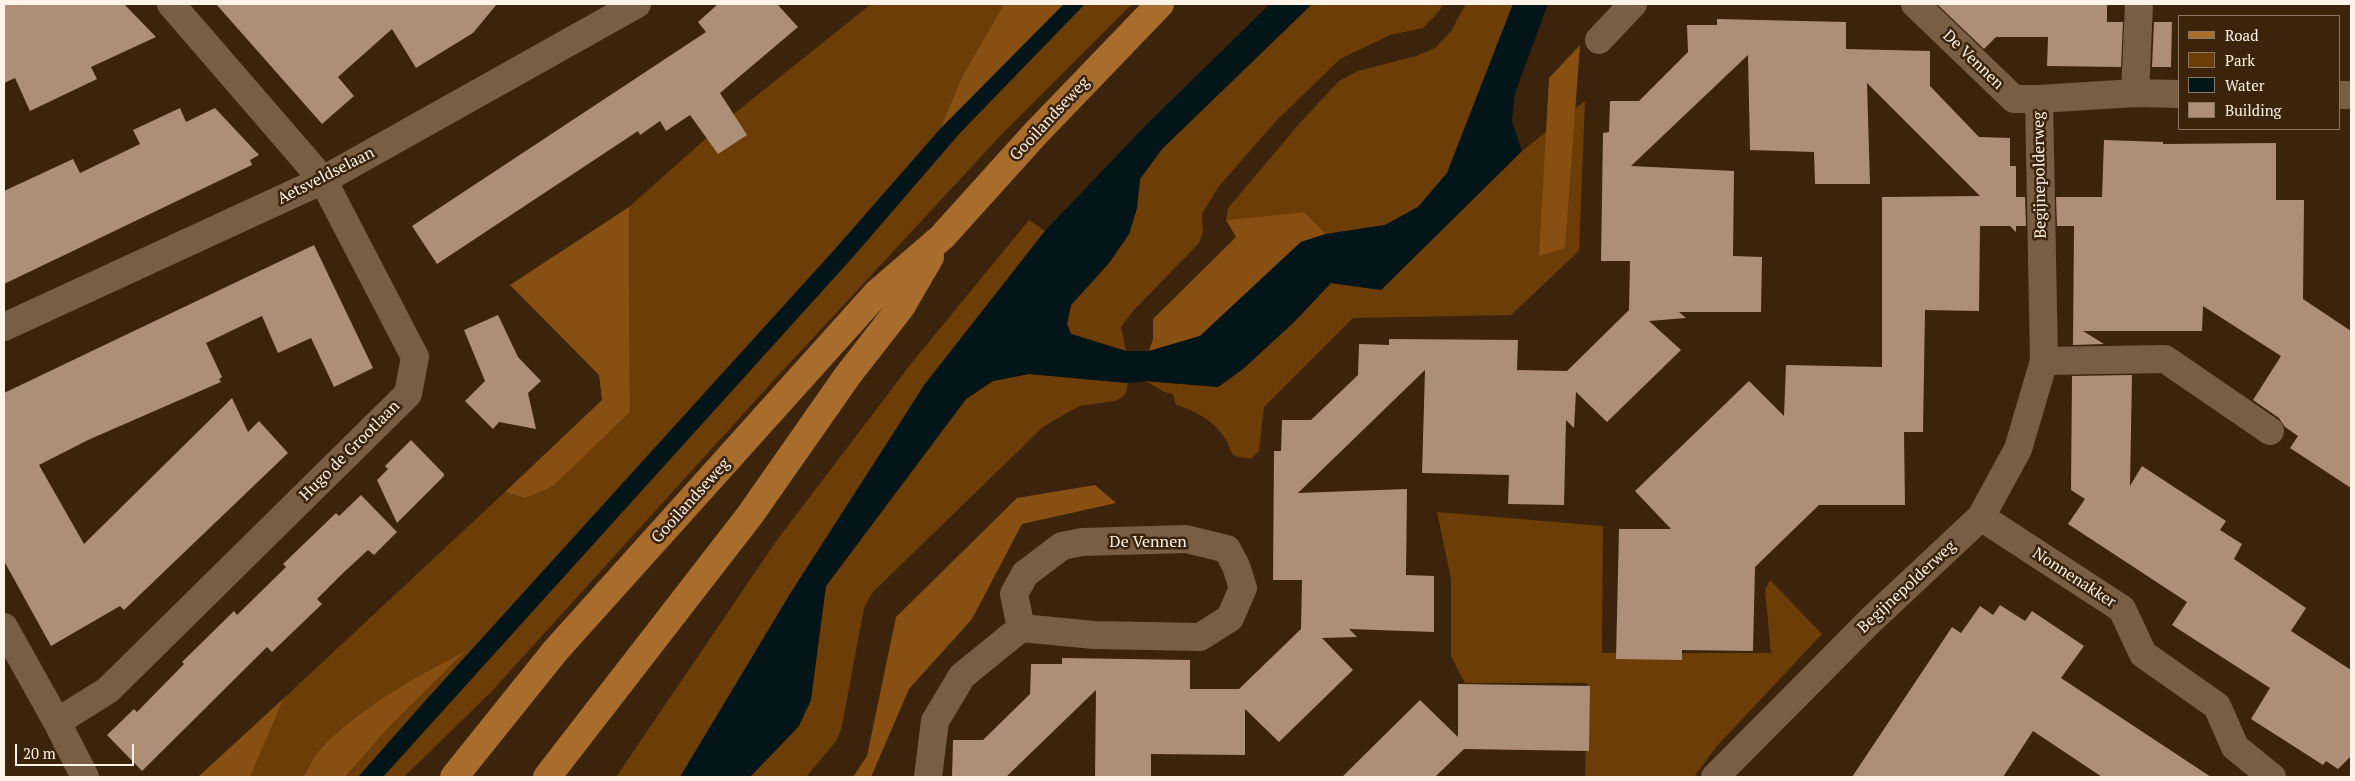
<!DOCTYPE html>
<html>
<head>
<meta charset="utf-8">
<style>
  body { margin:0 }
  #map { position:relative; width:2355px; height:781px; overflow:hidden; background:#3b230c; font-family:"PT Serif",serif }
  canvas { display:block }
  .frame { position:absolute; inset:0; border:5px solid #fff2e7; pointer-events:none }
  .legend { position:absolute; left:2178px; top:15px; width:162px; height:115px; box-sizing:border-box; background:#3b230c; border:1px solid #897664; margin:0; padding:6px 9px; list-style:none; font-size:15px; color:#fff2e7 }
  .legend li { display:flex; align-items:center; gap:10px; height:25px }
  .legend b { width:25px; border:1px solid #897664 }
  .scale { position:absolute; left:15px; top:744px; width:119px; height:22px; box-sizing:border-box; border:2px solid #fff2e7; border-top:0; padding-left:6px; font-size:15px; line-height:18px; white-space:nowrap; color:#fff2e7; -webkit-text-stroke:4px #3b230c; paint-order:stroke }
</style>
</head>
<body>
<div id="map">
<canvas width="2355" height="781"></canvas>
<div class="frame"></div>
<ul class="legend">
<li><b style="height:6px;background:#a86c2c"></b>Road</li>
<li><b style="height:14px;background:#6c3d06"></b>Park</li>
<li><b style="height:14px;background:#031518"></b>Water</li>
<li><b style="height:14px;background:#ac8f76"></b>Building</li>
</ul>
<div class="scale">20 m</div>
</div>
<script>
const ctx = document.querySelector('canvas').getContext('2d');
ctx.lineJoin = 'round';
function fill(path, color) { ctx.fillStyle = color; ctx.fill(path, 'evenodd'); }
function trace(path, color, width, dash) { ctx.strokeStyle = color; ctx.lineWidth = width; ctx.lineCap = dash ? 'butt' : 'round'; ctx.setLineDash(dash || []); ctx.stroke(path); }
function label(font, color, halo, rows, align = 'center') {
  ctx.font = font + ' "PT Serif",serif'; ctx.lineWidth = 5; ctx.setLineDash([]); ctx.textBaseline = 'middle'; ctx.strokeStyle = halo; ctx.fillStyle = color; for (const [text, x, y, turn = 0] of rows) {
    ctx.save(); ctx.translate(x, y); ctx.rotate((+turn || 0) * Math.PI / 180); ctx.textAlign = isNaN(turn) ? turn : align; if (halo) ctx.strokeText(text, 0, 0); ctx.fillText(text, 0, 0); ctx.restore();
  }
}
fill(new Path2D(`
  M 871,4 L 1004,4 L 962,77 L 941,127 L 1064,4 L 1132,4 L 1002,134 L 774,380 L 492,691 L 404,777 L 345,777 L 390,726 L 463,652 C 418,676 345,716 314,757 C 310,763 306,771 303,777 L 250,777 L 284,698 L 505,492 L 525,498 L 630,412 L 629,207 L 730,117 Z
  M 1312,4 L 1443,4 L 1440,10 L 1423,28 L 1390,35 L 1340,59 L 1277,120 L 1219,186 L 1202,214 L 1203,232 L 1199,243 L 1133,311 L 1121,327 L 1126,351 L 1071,334 L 1067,324 L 1071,305 L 1109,263 L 1129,234 L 1137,208 L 1140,179 L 1162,149 Z
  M 1466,4 L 1513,4 L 1447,173 L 1418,207 L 1385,225 L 1326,234 L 1304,212 L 1226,220 L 1228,208 L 1300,123 L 1339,81 L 1358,71 L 1416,56 L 1435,48 L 1451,31 Z
  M 1585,101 L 1579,251 L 1511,315 L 1353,318 L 1264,407 L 1259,451 L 1251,459 L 1234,456 C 1230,451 1230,448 1227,442 C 1218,423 1195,410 1176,405 L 1173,394 L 1164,392 L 1146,381 L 1218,387 L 1243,369 L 1294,322 L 1331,283 L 1381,290 L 1522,151 Z
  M 1029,220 L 1045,231 L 925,384 L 790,594 L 680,777 L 616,777 L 777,540 L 910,365 Z
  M 1029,374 L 1128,383 L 1126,393 L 1121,398 L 1115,401 L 1079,406 L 1043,427 L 872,593 L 864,608 L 842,726 L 837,740 L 806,777 L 750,777 L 799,726 L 826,586 L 966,399 L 993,381 Z
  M 1437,512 L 1603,526 L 1602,653 L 1771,653 L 1765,590 L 1770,580 L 1822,634 L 1717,746 L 1694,777 L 1585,777 L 1587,683 L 1465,683 L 1451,656 L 1451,579 Z`), '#6c3d06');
fill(new Path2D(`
  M 1004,4 L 1064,4 L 940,129 L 962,77 Z
  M 1580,45 L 1565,248 L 1539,256 L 1549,78 Z
  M 629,207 L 630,412 L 553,486 L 525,498 L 505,492 L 602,400 L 599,375 L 510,285 Z
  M 1304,212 L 1326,234 L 1301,242 L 1200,336 L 1149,351 L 1153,339 L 1153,319 L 1236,237 L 1226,220 Z
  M 1095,485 L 1116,503 L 1022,524 L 972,619 L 909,689 L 871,777 L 853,777 L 867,756 L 896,617 L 1017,498 Z
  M 465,651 L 390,726 L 345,777 L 303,777 C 307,771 310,763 314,757 C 346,715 419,675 465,651 Z
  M 284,698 L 250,777 L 198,777 Z`), '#874f11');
fill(new Path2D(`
  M 1064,4 L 1085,4 L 960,133 L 853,257 L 383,777 L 358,777 L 425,701 L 835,249 L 940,129 Z
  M 1270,4 L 1312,4 L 1162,149 L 1140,179 L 1137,208 L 1129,234 L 1109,263 L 1071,305 L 1067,324 L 1071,334 L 1126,351 L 1149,351 L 1200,336 L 1301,242 L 1326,234 L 1385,225 L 1418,207 L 1447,173 L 1513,4 L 1548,4 L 1515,93 L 1512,121 L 1522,151 L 1381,290 L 1331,283 L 1294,322 L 1243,369 L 1218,387 L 1146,381 L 1128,383 L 1029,374 L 993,381 L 966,399 L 826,586 L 811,700 L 799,726 L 750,777 L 680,777 L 790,594 L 925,384 L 1045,231 L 1147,124 Z`), '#031518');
fill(new Path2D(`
  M 4,4 L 124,4 L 156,37 L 91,67 L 97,79 L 30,111 L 15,78 L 4,83 Z
  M 216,4 L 497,4 L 473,33 L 416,68 L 392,29 L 338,77 L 354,96 L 322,124 Z
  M 718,4 L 777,4 L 798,27 L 720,93 L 747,135 L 718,154 L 690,115 L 666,131 L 660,121 L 640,135 L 638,131 L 437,264 L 412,226 L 706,32 L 698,22 Z
  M 1937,4 L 2107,4 L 2107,22 L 2123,22 L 2121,67 L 2047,66 L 2048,37 L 1996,37 L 1984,49 Z
  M 1717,19 L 1846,22 L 1846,49 L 1930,51 L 1930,86 L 1979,137 L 2010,138 L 2010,166 L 2016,166 L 2016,197 L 2025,197 L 2026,226 L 2016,226 L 2016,232 L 2010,226 L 1980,226 L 1979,311 L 1925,310 L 1923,432 L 1904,432 L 1905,505 L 1819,505 L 1755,567 L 1753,651 L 1682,650 L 1682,660 L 1616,659 L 1619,529 L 1671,529 L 1635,491 L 1749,381 L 1784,416 L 1786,365 L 1882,367 L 1882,197 L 1980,196 L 1867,83 L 1870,184 L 1815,184 L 1814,152 L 1750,150 L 1748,55 L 1631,166 L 1734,171 L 1733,256 L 1762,257 L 1761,312 L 1679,312 L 1686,318 L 1649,321 L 1681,350 L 1607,422 L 1576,392 L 1574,428 L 1566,420 L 1564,505 L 1508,504 L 1509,475 L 1422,473 L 1425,370 L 1298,493 L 1407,489 L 1406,575 L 1434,576 L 1434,632 L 1349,629 L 1357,637 L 1322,638 L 1353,670 L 1279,742 L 1245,709 L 1245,755 L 1151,754 L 1151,777 L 1095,777 L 1096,690 L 1006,777 L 952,777 L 953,740 L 983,740 L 1030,694 L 1031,664 L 1062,664 L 1062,658 L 1190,660 L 1190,689 L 1239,689 L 1301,629 L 1302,580 L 1273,580 L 1274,451 L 1281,451 L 1282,420 L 1311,420 L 1358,375 L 1359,344 L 1389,345 L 1389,339 L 1518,340 L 1517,370 L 1567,371 L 1629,310 L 1630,261 L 1601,261 L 1603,133 L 1609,132 L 1610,101 L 1639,101 L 1688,52 L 1687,25 L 1717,25 Z
  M 2154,22 L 2172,22 L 2171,67 L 2152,67 Z
  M 180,108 L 186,122 L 215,108 L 259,155 L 250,160 L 252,165 L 4,284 L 4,191 L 73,159 L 80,173 L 140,144 L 133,130 Z
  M 2104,140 L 2163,142 L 2163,144 L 2276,143 L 2276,200 L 2304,200 L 2303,299 L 2351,331 L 2351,488 L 2290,448 L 2298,436 L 2285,427 L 2279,418 L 2253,400 L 2281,356 L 2203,306 L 2202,331 L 2083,331 L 2104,344 L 2073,345 L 2074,226 L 2057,226 L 2056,197 L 2102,197 Z
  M 314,245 L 373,368 L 334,387 L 311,338 L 278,353 L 262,316 L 206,343 L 222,377 L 219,379 L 221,382 L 88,440 L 39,465 L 84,544 L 232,398 L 248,432 L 259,421 L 288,453 L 124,610 L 120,606 L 51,646 L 4,561 L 4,393 Z
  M 498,315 L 518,357 L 541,381 L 528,393 L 536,429 L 499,422 L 493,429 L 465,401 L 485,381 L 464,330 Z
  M 2132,375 L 2130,486 L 2142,466 L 2226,521 L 2220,530 L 2242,544 L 2234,559 L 2306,608 L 2291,631 L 2351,670 L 2351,756 L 2338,769 L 2326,761 L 2323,765 L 2251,719 L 2270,688 L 2172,625 L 2187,602 L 2068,524 L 2085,499 L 2071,490 L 2072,376 Z
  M 411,440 L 444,474 L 444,476 L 397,523 L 377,480 L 388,469 L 385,466 Z
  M 361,495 L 397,532 L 374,555 L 368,550 L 343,573 L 317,599 L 322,604 L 272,652 L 267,647 L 142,771 L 107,735 L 134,709 L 137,712 L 184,664 L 182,662 L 234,611 L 237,615 L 286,567 L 283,564 L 336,513 L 339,516 Z
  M 2000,605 L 2025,621 L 2032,611 L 2084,646 L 2061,678 L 2211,777 L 2102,777 L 2033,731 L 2003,777 L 1852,777 L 1952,627 L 1961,633 L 1980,606 L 1993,615 Z
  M 1458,684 L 1590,686 L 1589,751 L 1464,749 L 1435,777 L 1342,777 L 1420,700 L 1458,737 Z`), '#ac8f76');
trace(new Path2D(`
  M 1915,4 L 2014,99 L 2039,99
  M 1599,40 L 1633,4
  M 2135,93 L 2139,4
  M 2339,95 L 2351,95
  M 2044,361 L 2165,359 L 2270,431
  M 1981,517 L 2122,609 L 2143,654 L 2217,706 L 2235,747 L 2272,777
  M 4,627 L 57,722 L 85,777
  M 57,722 L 108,690 L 408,394 L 415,357 L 323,180 L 171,4
  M 928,777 L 935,721 L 962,676 L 1021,628 L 1094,635 L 1200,637 L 1230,618 L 1243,588 L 1236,566 L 1227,549 L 1186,539 L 1082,542 L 1062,546 L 1025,574 L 1014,594 L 1021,628
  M 1715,777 L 1871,620 L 1981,517 L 2018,449 L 2044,361 L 2039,99 L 2135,93 L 2179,94`), '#795e46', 28);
trace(new Path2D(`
  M 4,327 L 323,180 L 637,4`), '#795e46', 28);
trace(new Path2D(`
  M 454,777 L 556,650 L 877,293 L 942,237 L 1035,134 L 1160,4
  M 547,777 L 750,515 L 848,375 L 901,307 L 930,257`), '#a86c2c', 28);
label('16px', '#fff2e7', '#3b230c', [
  ["De Vennen",1973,60,44],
  ["Gooilandseweg",1050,119,-47],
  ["Begijnepolderweg",2040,175,-91],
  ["Aetsveldselaan",326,176,-27],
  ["Hugo de Grootlaan",350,451,-45],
  ["Gooilandseweg",691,501,-48],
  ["De Vennen",1148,542],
  ["Nonnenakker",2074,578,33],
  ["Begijnepolderweg",1907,587,-43]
]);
</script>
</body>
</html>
